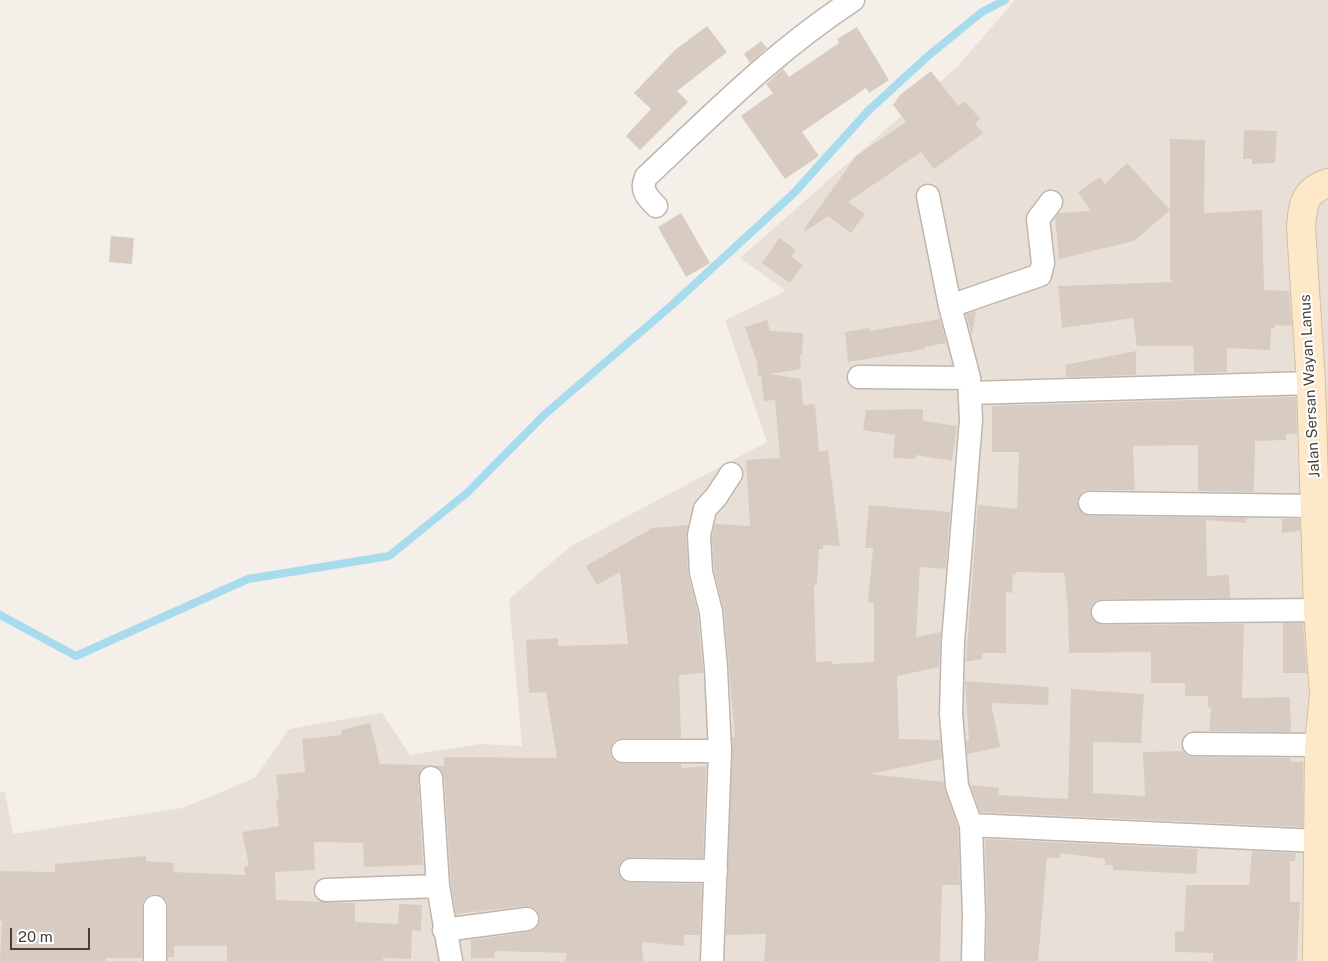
<!DOCTYPE html>
<html>
<head>
<meta charset="utf-8">
<style>
  body { margin:0 }
  #map { position:relative; width:1328px; height:961px; overflow:hidden; background:#f4efe9; font-family:"Public Sans",sans-serif }
  canvas { display:block }
  .scale { position:absolute; left:10px; top:928px; width:80px; height:22px; box-sizing:border-box; border:2px solid #473f38; border-top:0; padding-left:6px; font-size:15px; line-height:18px; white-space:nowrap; color:#473f38; -webkit-text-stroke:4px #fff; paint-order:stroke }
</style>
</head>
<body>
<div id="map">
<canvas width="1328" height="961"></canvas>
<div class="scale">20 m</div>
</div>
<script>
const ctx = document.querySelector('canvas').getContext('2d');
ctx.lineJoin = 'round';
function fill(path, color) { ctx.fillStyle = color; ctx.fill(path, 'evenodd'); }
function trace(path, color, width, dash) { ctx.strokeStyle = color; ctx.lineWidth = width; ctx.lineCap = dash ? 'butt' : 'round'; ctx.setLineDash(dash || []); ctx.stroke(path); }
function label(font, color, halo, rows, align = 'center') {
  ctx.font = font + ' "Public Sans",sans-serif'; ctx.lineWidth = 4; ctx.setLineDash([]); ctx.textBaseline = 'middle'; ctx.strokeStyle = halo; ctx.fillStyle = color; for (const [text, x, y, turn = 0] of rows) {
    ctx.save(); ctx.translate(x, y); ctx.rotate((+turn || 0) * Math.PI / 180); ctx.textAlign = isNaN(turn) ? turn : align; if (halo) ctx.strokeText(text, 0, 0); ctx.fillText(text, 0, 0); ctx.restore();
  }
}
fill(new Path2D(`
  M 1015,0 L 1328,0 L 1328,961 L 0,961 L 0,792 L 5,791 L 13,834 L 182,808 L 255,778 L 289,729 L 382,713 L 410,755 L 480,744 L 522,746 L 509,599 L 571,546 L 767,442 L 725,320 L 786,291 L 740,258 L 958,66 Z`), '#e8e0d7');
trace(new Path2D(`
  M 0,615 L 76,656 L 248,579 L 389,556 L 467,493 L 544,415 L 672,305 L 794,193 L 868,111 L 928,56 L 982,12 L 1005,0`), '#a8dbee', 8);
fill(new Path2D(`
  M 707,26 L 727,52 L 677,91 L 688,102 L 640,150 L 626,136 L 651,109 L 634,93 L 675,50 Z
  M 857,27 L 889,80 L 869,93 L 866,88 L 802,132 L 819,156 L 785,179 L 741,116 L 773,93 L 766,84 L 783,69 L 789,77 L 839,43 L 837,39 Z
  M 761,41 L 767,48 L 750,63 L 744,54 Z
  M 931,71 L 958,106 L 965,101 L 980,119 L 975,124 L 983,133 L 934,169 L 921,152 L 848,202 L 865,214 L 851,233 L 828,216 L 806,231 L 804,229 L 856,156 L 906,122 L 893,105 L 900,95 Z
  M 1244,130 L 1277,131 L 1275,163 L 1252,164 L 1252,159 L 1243,159 Z
  M 1170,139 L 1205,140 L 1204,213 L 1262,210 L 1264,290 L 1289,291 L 1292,326 L 1275,325 L 1275,328 L 1271,328 L 1270,350 L 1227,348 L 1227,372 L 1194,373 L 1193,346 L 1137,346 L 1133,318 L 1062,328 L 1058,286 L 1173,282 L 1170,278 L 1170,210 L 1134,241 L 1059,259 L 1055,218 L 1059,213 L 1091,211 L 1078,192 L 1100,177 L 1105,184 L 1127,163 L 1170,210 Z
  M 681,213 L 710,263 L 686,277 L 658,227 Z
  M 111,236 L 134,238 L 132,264 L 109,262 Z
  M 779,238 L 796,250 L 791,256 L 803,265 L 790,283 L 762,263 Z
  M 976,311 L 972,336 L 966,314 Z
  M 940,319 L 946,343 L 925,347 L 925,349 L 848,362 L 845,332 L 869,328 L 869,331 Z
  M 767,320 L 770,331 L 803,333 L 802,355 L 800,355 L 801,369 L 770,374 L 801,379 L 803,405 L 815,404 L 819,452 L 828,450 L 840,546 L 823,545 L 823,549 L 819,549 L 817,585 L 814,585 L 816,662 L 832,661 L 832,664 L 874,662 L 874,603 L 868,602 L 873,548 L 865,548 L 869,505 L 950,512 L 946,569 L 920,567 L 916,637 L 941,632 L 939,667 L 897,676 L 899,739 L 940,740 L 942,759 L 870,774 L 944,782 L 945,790 L 958,827 L 960,885 L 942,885 L 940,961 L 764,961 L 766,934 L 726,935 L 732,737 L 735,737 L 724,611 L 714,570 L 712,536 L 715,524 L 750,526 L 746,460 L 780,458 L 775,400 L 764,401 L 761,376 L 758,376 L 757,363 L 745,327 Z
  M 1136,351 L 1136,375 L 1066,377 L 1065,365 Z
  M 1296,397 L 1297,434 L 1286,434 L 1286,440 L 1255,441 L 1254,492 L 1198,491 L 1198,445 L 1133,446 L 1135,490 L 1090,490 L 1084,491 L 1079,496 L 1077,502 L 1079,510 L 1084,514 L 1090,516 L 1254,518 L 1246,519 L 1246,523 L 1206,520 L 1207,576 L 1229,575 L 1230,598 L 1103,599 L 1097,600 L 1092,605 L 1090,613 L 1092,618 L 1096,623 L 1103,625 L 1244,624 L 1242,698 L 1290,697 L 1291,732 L 1209,731 L 1211,708 L 1208,707 L 1208,696 L 1185,696 L 1185,683 L 1151,683 L 1151,652 L 1069,653 L 1068,610 L 1064,573 L 1016,572 L 1016,574 L 1013,574 L 1012,593 L 1006,592 L 1006,653 L 982,653 L 982,659 L 966,662 L 978,505 L 1017,509 L 1019,452 L 992,452 L 992,406 Z
  M 923,409 L 923,421 L 957,426 L 952,461 L 916,455 L 915,459 L 893,458 L 895,435 L 863,430 L 866,410 Z
  M 1282,519 L 1300,519 L 1300,531 L 1282,533 Z
  M 688,525 L 686,536 L 688,573 L 698,614 L 703,673 L 679,675 L 681,738 L 623,738 L 617,739 L 612,744 L 610,751 L 611,757 L 616,762 L 623,764 L 681,764 L 682,768 L 706,766 L 703,858 L 631,857 L 624,859 L 620,863 L 618,869 L 620,877 L 624,881 L 630,883 L 702,884 L 700,935 L 684,935 L 684,946 L 642,942 L 643,961 L 565,961 L 567,953 L 495,951 L 494,958 L 471,958 L 471,940 L 529,932 L 535,929 L 539,924 L 540,917 L 537,911 L 532,907 L 526,906 L 456,914 L 451,884 L 444,777 L 442,770 L 434,766 L 444,766 L 444,757 L 557,758 L 546,692 L 529,693 L 526,640 L 558,638 L 558,646 L 628,644 L 620,572 L 597,585 L 586,566 L 652,528 Z
  M 1283,623 L 1303,623 L 1307,673 L 1283,673 Z
  M 965,681 L 1049,687 L 1048,705 L 991,703 L 1000,747 L 967,754 L 966,741 L 969,741 Z
  M 1071,689 L 1144,694 L 1141,743 L 1093,742 L 1093,793 L 1145,796 L 1143,752 L 1183,751 L 1188,756 L 1194,757 L 1291,758 L 1291,762 L 1303,762 L 1303,827 L 980,812 L 971,785 L 999,788 L 998,795 L 1068,799 Z
  M 370,723 L 380,764 L 429,765 L 423,767 L 420,772 L 418,779 L 423,865 L 364,867 L 363,843 L 314,842 L 315,870 L 275,872 L 276,900 L 355,903 L 355,922 L 398,924 L 399,904 L 422,905 L 421,931 L 412,930 L 411,959 L 383,958 L 383,961 L 227,961 L 227,946 L 174,946 L 174,957 L 168,957 L 168,907 L 167,901 L 162,896 L 155,894 L 149,895 L 144,900 L 142,907 L 142,958 L 106,958 L 106,961 L 0,961 L 2,921 L 0,921 L 0,871 L 55,872 L 55,864 L 146,856 L 146,861 L 174,863 L 173,872 L 245,875 L 244,867 L 249,866 L 242,832 L 279,826 L 276,800 L 279,800 L 276,775 L 305,772 L 302,739 L 342,735 L 341,730 Z
  M 985,839 L 1198,849 L 1196,874 L 1113,870 L 1113,865 L 1105,865 L 1105,859 L 1060,853 L 1060,858 L 1047,858 L 1038,961 L 986,961 L 987,916 Z
  M 1252,851 L 1296,853 L 1295,861 L 1290,861 L 1290,902 L 1300,902 L 1297,961 L 1213,961 L 1213,953 L 1175,952 L 1175,931 L 1184,932 L 1186,885 L 1249,885 Z`), '#d8ccc2');
const street = new Path2D(`
  M 928,196 L 950,306 L 969,378 L 971,420 L 953,642 L 951,714 L 957,786 L 971,825 L 974,916 L 973,961
  M 656,206 C 647,197 640,190 646,177 C 713,114 775,51 853,0
  M 950,306 L 1040,275 L 1043,263 L 1038,219 L 1051,202
  M 859,377 L 969,378
  M 971,393 L 1311,383
  M 1090,503 L 1316,506
  M 1103,612 L 1318,610
  M 1194,744 L 1319,745
  M 623,751 L 720,751
  M 431,778 L 438,886 L 451,961
  M 971,825 L 1318,841
  M 631,870 L 716,871
  M 326,890 L 438,886
  M 155,907 L 155,961
  M 444,930 L 527,919
  M 712,961 L 720,751 L 716,668 L 711,612 L 701,572 L 699,535 L 705,509 L 716,497 L 731,474`);
const secondary = new Path2D(`
  M 1317,961 L 1319,745 L 1324,694 L 1318,610 L 1311,383 L 1301,227 C 1303,204 1304,191 1328,183`);
trace(street, '#bfb5ac', 25);
trace(secondary, '#d5be9d', 30);
trace(street, '#fff', 22);
trace(secondary, '#fde9ca', 28);
label('15px', '#473f38', '#fff', [
  ["Jalan Sersan Wayan Lanus",1310,386,-93]
]);
</script>
</body>
</html>
